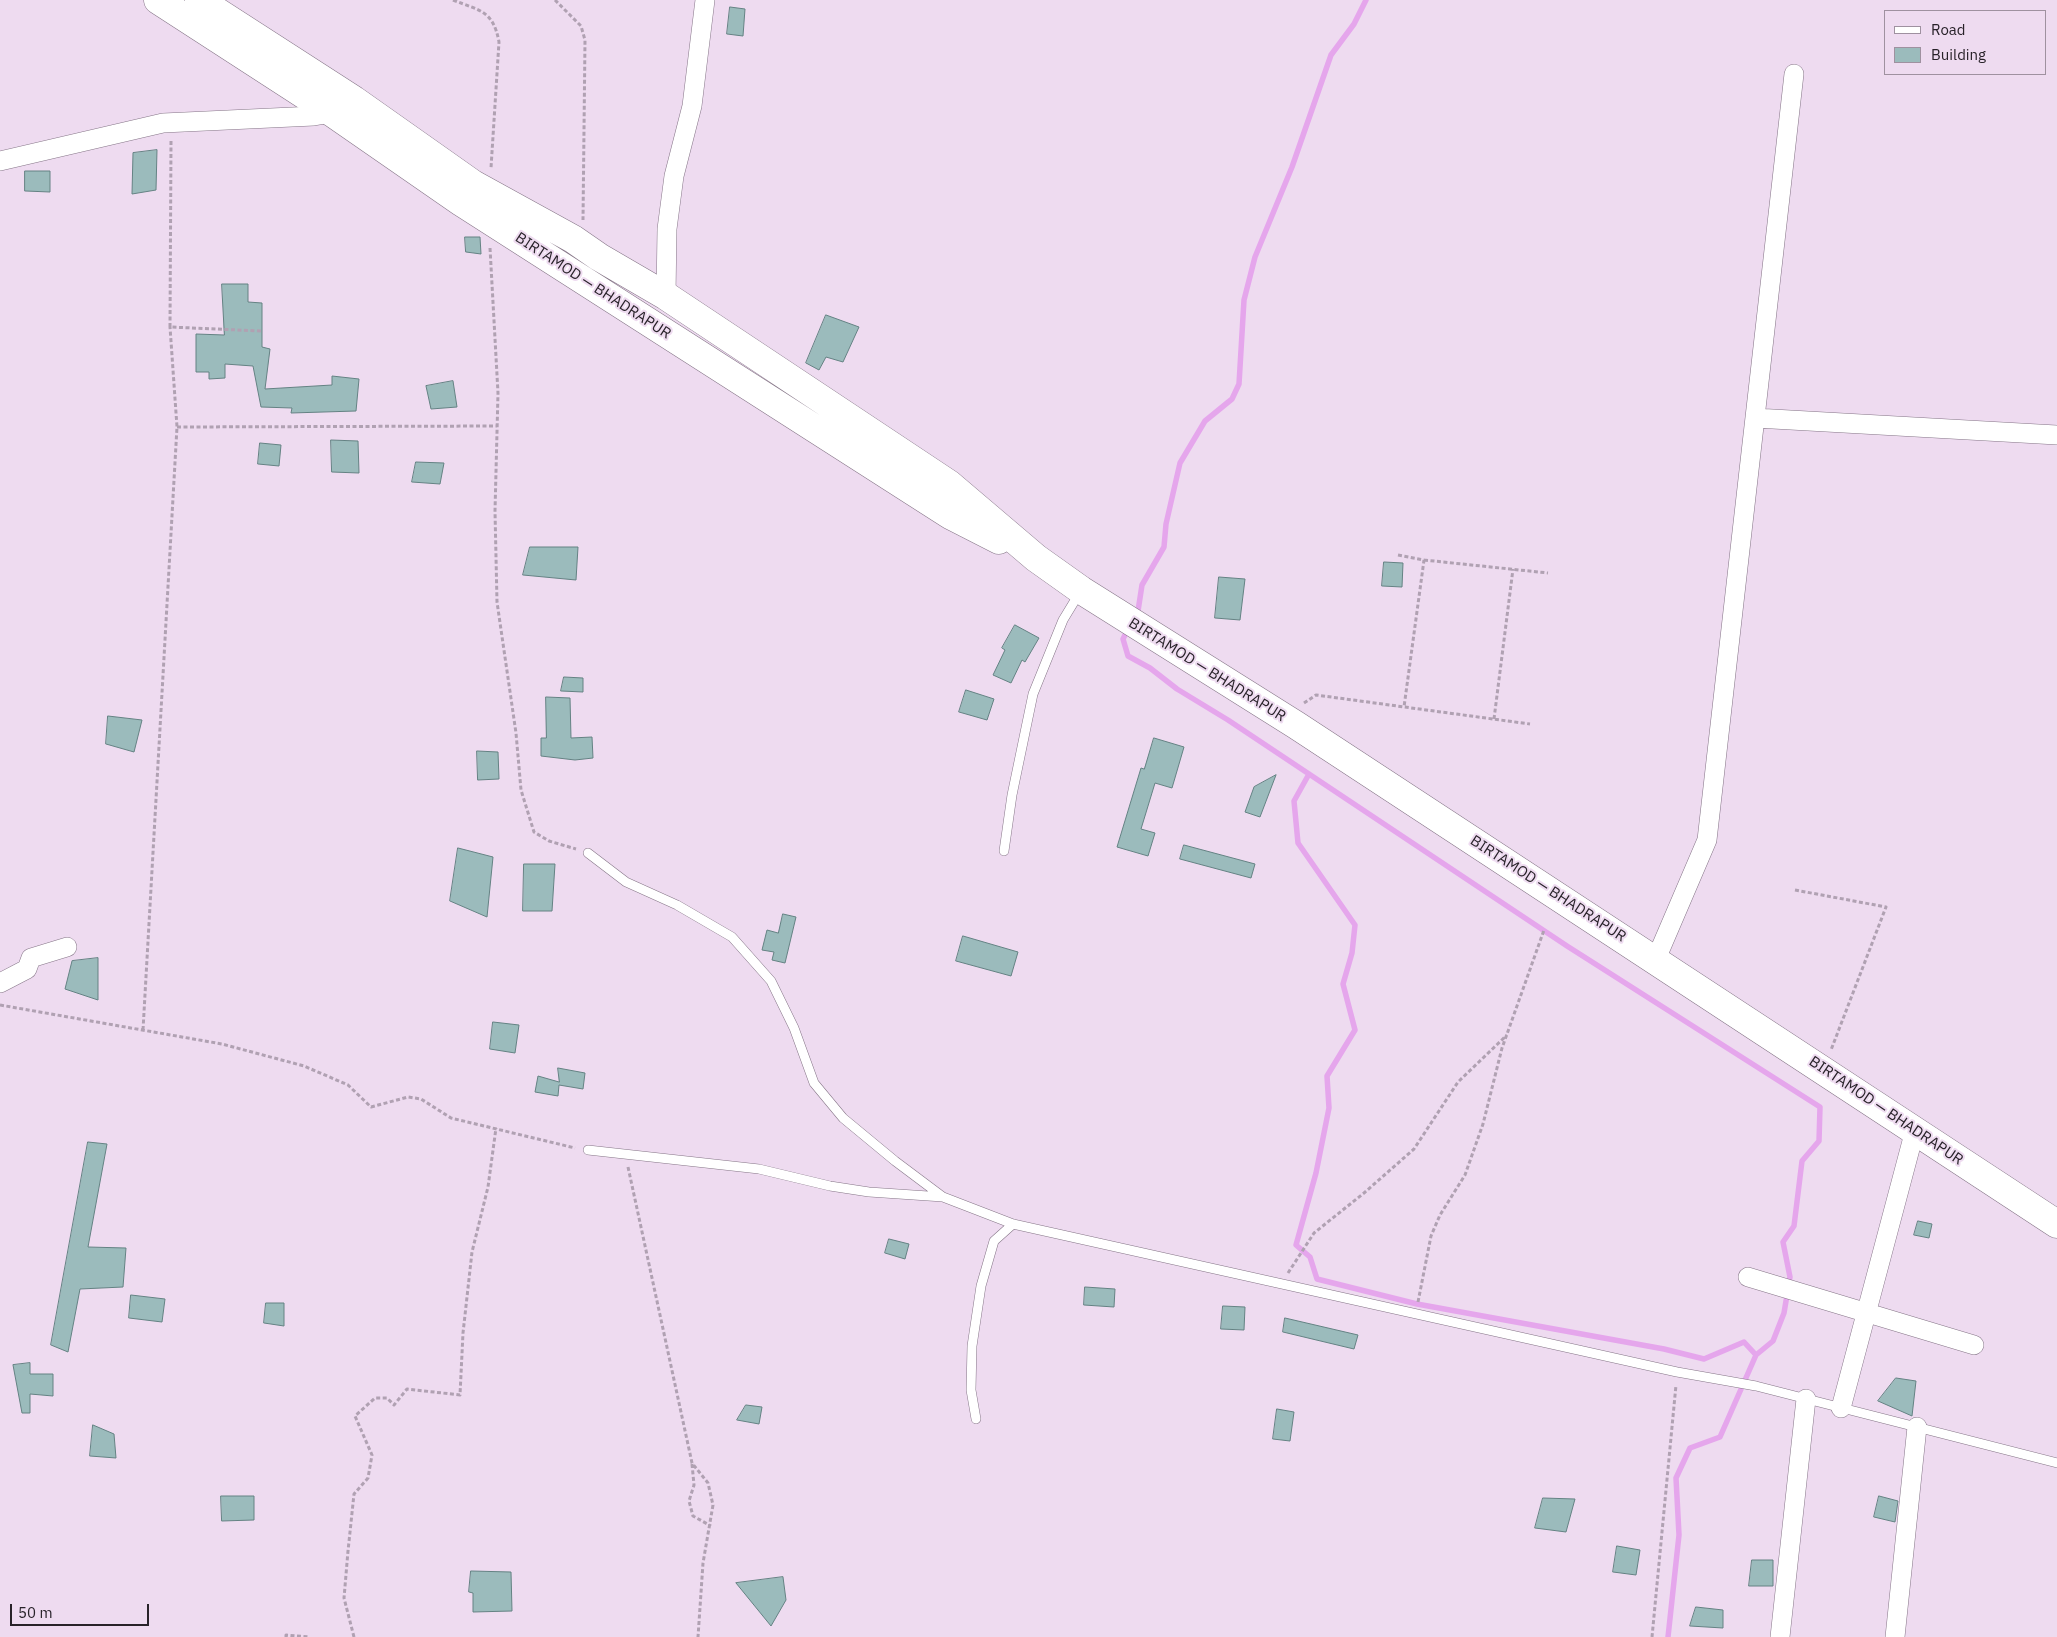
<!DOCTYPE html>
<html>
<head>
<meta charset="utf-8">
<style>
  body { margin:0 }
  #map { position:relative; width:2057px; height:1637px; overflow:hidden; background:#eedbf0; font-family:"IBM Plex Sans",sans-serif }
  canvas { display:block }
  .legend { position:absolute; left:1884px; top:10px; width:162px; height:65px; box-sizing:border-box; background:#eedbf0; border:1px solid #9f91a0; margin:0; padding:6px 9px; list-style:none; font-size:15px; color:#282229 }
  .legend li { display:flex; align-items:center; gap:10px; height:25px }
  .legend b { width:25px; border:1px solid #9f91a0 }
  .scale { position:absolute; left:10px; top:1604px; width:139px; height:22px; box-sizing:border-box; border:2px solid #282229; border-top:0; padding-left:6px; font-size:15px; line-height:18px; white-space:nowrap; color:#282229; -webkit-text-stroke:4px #eedbf0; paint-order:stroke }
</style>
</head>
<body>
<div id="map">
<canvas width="2057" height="1637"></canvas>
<ul class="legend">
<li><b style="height:6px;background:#fff"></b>Road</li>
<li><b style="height:14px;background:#9bbbbc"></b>Building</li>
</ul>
<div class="scale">50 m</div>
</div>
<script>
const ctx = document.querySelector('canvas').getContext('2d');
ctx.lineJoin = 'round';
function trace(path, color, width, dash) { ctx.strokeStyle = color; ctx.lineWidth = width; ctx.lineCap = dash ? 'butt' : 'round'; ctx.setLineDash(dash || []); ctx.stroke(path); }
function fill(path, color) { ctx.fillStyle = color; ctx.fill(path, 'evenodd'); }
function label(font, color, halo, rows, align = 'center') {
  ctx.font = font + ' "IBM Plex Sans",sans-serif'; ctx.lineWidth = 4; ctx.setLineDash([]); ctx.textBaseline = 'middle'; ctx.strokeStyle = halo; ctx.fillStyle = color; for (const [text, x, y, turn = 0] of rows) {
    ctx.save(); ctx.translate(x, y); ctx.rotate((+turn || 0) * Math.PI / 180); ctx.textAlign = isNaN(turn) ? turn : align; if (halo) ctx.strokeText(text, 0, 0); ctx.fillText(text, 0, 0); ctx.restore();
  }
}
trace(new Path2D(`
  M 1135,617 L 1138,611 L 1142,585 L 1164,547 L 1166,524 L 1180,463 L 1205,421 L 1232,399 L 1239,384 L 1244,300 L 1255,257 L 1292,167 L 1331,55 L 1354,24 L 1366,0
  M 1128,629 L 1123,639 L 1128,656 L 1150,668 L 1177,689 L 1228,720 L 1567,946 L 1820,1107 L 1819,1141 L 1802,1161 L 1794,1226 L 1783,1242 L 1790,1277 L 1784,1313 L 1773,1341 L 1756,1355 L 1720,1437 L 1690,1448 L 1676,1478 L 1679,1535 L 1668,1637
  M 1309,774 L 1294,801 L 1298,843 L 1355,925 L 1352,953 L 1343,984 L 1355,1030 L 1327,1076 L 1329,1108 L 1316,1173 L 1296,1245 L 1310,1257 L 1317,1279 L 1417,1304 L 1664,1349 L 1704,1359 L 1744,1342 L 1756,1355`), '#e5a6ec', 5.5);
const building = new Path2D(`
  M 730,7 L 745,9 L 743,36 L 727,34 Z
  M 157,150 L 156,190 L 132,194 L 133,153 Z
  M 25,171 L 50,171 L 50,192 L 25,191 Z
  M 465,237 L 480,237 L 481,254 L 466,252 Z
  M 222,284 L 248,284 L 248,302 L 262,303 L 262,347 L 270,349 L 265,389 L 332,385 L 332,376 L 359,379 L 356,411 L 291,413 L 292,408 L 261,407 L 253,366 L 225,364 L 225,378 L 209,379 L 209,372 L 196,372 L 196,334 L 224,335 Z
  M 826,315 L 859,327 L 843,362 L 826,357 L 819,370 L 806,363 Z
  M 453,381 L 457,407 L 431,409 L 426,386 Z
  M 331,440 L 358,441 L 359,473 L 332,472 Z
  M 260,443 L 281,445 L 279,466 L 258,464 Z
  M 416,462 L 444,463 L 440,484 L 412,482 Z
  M 530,547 L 578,547 L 576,580 L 523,575 Z
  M 1384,562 L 1403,563 L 1402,587 L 1382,586 Z
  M 1219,577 L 1245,579 L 1240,620 L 1215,618 Z
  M 1015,625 L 1039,638 L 1025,662 L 1022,660 L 1011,683 L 993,675 L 1005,650 L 1002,648 Z
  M 564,677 L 583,678 L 583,692 L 561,691 Z
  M 966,690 L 994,699 L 987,720 L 959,712 Z
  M 546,697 L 570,698 L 571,738 L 592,737 L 593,758 L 575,760 L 541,756 L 541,738 L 546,738 Z
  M 108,716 L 142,720 L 134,752 L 106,744 Z
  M 1154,738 L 1184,747 L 1172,788 L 1155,783 L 1141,829 L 1155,833 L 1148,856 L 1117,847 L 1141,768 L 1144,769 Z
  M 477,751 L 498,752 L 499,779 L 478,780 Z
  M 1276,775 L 1260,817 L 1245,812 L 1254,787 Z
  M 1184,845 L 1255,864 L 1251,878 L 1180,859 Z
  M 458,848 L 493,857 L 487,917 L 450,901 Z
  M 524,864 L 555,864 L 552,911 L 523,911 Z
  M 783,914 L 796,917 L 785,963 L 772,960 L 774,952 L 762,950 L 767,930 L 778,933 Z
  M 963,936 L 1018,952 L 1011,976 L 956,961 Z
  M 98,958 L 98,1000 L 65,989 L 72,961 Z
  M 493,1022 L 519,1025 L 515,1053 L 490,1049 Z
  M 558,1068 L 585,1073 L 583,1089 L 559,1085 L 558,1096 L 535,1092 L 538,1076 L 559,1082 Z
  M 88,1142 L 107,1144 L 88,1247 L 126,1248 L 123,1287 L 80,1289 L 68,1352 L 51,1345 Z
  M 1918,1221 L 1932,1224 L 1929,1238 L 1914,1235 Z
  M 889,1239 L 909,1244 L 905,1259 L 885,1253 Z
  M 1085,1287 L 1115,1289 L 1114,1307 L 1084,1305 Z
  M 131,1295 L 165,1299 L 162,1322 L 129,1318 Z
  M 266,1303 L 284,1303 L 284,1326 L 264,1323 Z
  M 1223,1306 L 1245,1307 L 1244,1330 L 1221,1329 Z
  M 1285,1318 L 1358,1335 L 1354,1349 L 1283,1332 Z
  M 30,1363 L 30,1374 L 53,1374 L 53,1396 L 30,1394 L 30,1413 L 22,1413 L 13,1365 Z
  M 1896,1378 L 1916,1381 L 1912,1416 L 1878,1401 Z
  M 746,1405 L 762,1407 L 759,1424 L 737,1420 Z
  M 1277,1409 L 1294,1412 L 1290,1441 L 1273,1439 Z
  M 93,1425 L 114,1434 L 116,1458 L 90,1456 Z
  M 221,1496 L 254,1496 L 254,1520 L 222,1521 Z
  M 1879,1496 L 1898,1501 L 1895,1522 L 1874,1517 Z
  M 1543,1498 L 1575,1499 L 1566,1532 L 1535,1528 Z
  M 1617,1546 L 1640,1550 L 1636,1575 L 1613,1572 Z
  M 1752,1560 L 1773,1560 L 1773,1586 L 1749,1586 Z
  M 471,1571 L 511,1572 L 512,1611 L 473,1612 L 473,1593 L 469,1592 Z
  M 783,1577 L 786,1600 L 771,1626 L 736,1583 Z
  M 1696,1607 L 1723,1610 L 1723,1628 L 1690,1626 Z`);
fill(building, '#9bbbbc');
trace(building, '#648283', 1);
const lane = new Path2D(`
  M 1004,851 L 1012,795 L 1033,694 L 1063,620 L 1080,592
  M 588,853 L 626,882 L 677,905 L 732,937 L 771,981 L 794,1028 L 814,1083 L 843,1118 L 895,1161 L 943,1197 L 1013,1224 L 1677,1372 L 1756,1386 L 2057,1463
  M 588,1150 L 759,1169 L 830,1186 L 869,1192 L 943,1197
  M 976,1419 L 971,1390 L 972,1346 L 981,1286 L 994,1241 L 1013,1224`);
const street = new Path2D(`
  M 0,161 L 163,123 L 314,116 L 337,112
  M 666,296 L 667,229 L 674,176 L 692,106 L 705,0
  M 1755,418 L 2057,435
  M 1656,959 L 1707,840 L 1794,74
  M 0,983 L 27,969 L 31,958 L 67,947
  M 1748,1277 L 1974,1345
  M 1841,1408 L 1915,1130
  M 1780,1637 L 1806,1399
  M 1895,1637 L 1917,1427`);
const primary = new Path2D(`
  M 158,0 L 334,114 L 461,202 L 950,515 L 999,540
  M 199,0 L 354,100 L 473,184 L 573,239 L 599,257 L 666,296 L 949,484 L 1036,558 L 1081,590 L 1296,725 L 2057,1224`);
trace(lane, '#857587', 10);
trace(street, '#857587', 20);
trace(primary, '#857587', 29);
trace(new Path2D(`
  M 453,0 C 480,11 493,10 499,42 L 491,168
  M 555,0 L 581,26 L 585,40 L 583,220
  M 171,141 L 170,327 L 261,331
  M 490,248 L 498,393 L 495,511 L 497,602 L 516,733 L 521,790 L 534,832 L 549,841 L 576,849
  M 177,427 L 497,426
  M 1398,555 L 1424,560 L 1404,707
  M 1424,560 L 1548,573
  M 1304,703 L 1316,695 L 1530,724
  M 1494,719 L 1513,569
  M 1795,890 L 1886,907 L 1831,1050
  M 0,1005 L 222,1044 L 304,1066 L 348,1085 L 371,1107 L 408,1097 L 421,1099 L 451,1118 L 575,1148
  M 143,1030 L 177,427 L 170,327
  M 628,1167 L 692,1463 L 708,1483 L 713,1505 L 703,1563 L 698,1637
  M 1288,1273 L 1314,1233 L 1364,1193 L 1414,1149 L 1458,1082 L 1507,1035
  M 1418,1302 L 1431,1236 L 1440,1215 L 1465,1175 L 1483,1124 L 1502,1048 L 1544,930
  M 692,1464 L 694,1485 L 689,1501 L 693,1516 L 711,1526
  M 286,1637 L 286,1635 L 309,1637
  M 354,1637 L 344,1598 L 348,1551 L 354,1494 L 368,1478 L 372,1455 L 355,1416 L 375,1398 L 387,1398 L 394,1405 L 407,1389 L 460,1395 L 463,1333 L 472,1252 L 488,1187 L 496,1128
  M 1652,1637 L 1676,1385`), '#b0a1b2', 3, [4, 2.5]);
trace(lane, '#fff', 9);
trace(street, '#fff', 19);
trace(primary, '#fff', 28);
label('15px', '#282229', '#eedbf0', [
  ["BIRTAMOD — BHADRAPUR",593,286,33],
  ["BIRTAMOD — BHADRAPUR",1207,670,32],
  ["BIRTAMOD — BHADRAPUR",1548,889,33],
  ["BIRTAMOD — BHADRAPUR",1886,1111,34]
]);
</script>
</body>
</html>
